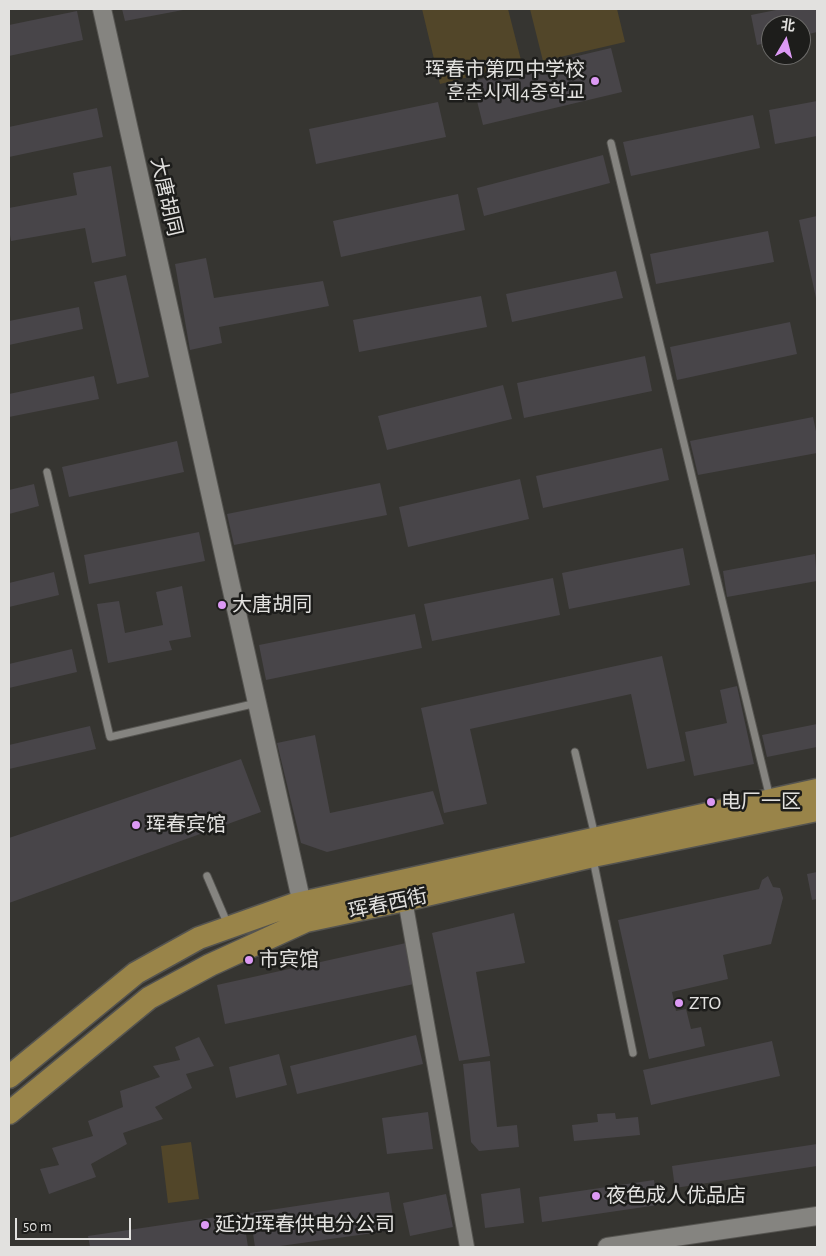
<!DOCTYPE html>
<html>
<head>
<meta charset="utf-8">
<style>
  body { margin:0 }
  #map { position:relative; width:826px; height:1256px; overflow:hidden; background:#363531; font-family:"Alegreya Sans","Noto Sans SC",sans-serif }
  canvas { display:block }
  .frame { position:absolute; inset:0; border:10px solid #e2e1df; pointer-events:none }
  .north { position:absolute; left:761px; top:15px; width:50px; height:50px; box-sizing:border-box; background:#1d1d1b; border:1px solid #6c6b69; border-radius:50%; rotate:8deg; font-size:14px; font-weight:700; line-height:20px; text-align:center; color:#e2e1df }
  .north::after { content:''; display:block; margin:auto; width:18px; height:22px; background:#dc99f4; clip-path:polygon(50% 0,100% 100%,50% 72%,0 100%) }
  .scale { position:absolute; left:15px; top:1218px; width:116px; height:22px; box-sizing:border-box; border:2px solid #e2e1df; border-top:0; padding-left:6px; font-size:15px; line-height:18px; white-space:nowrap; color:#e2e1df; -webkit-text-stroke:4px #1d1d1b; paint-order:stroke }
</style>
</head>
<body>
<div id="map">
<canvas width="826" height="1256"></canvas>
<div class="frame"></div>
<div class="north">北</div>
<div class="scale">50 m</div>
</div>
<script>
const ctx = document.querySelector('canvas').getContext('2d');
ctx.lineJoin = 'round';
function fill(path, color) { ctx.fillStyle = color; ctx.fill(path, 'evenodd'); }
function trace(path, color, width, dash) { ctx.strokeStyle = color; ctx.lineWidth = width; ctx.lineCap = dash ? 'butt' : 'round'; ctx.setLineDash(dash || []); ctx.stroke(path); }
function label(font, color, halo, rows, align = 'center') {
  ctx.font = font + ' "Alegreya Sans","Noto Sans SC","Noto Sans KR",sans-serif'; ctx.lineWidth = 5; ctx.setLineDash([]); ctx.textBaseline = 'middle'; ctx.strokeStyle = halo; ctx.fillStyle = color; for (const [text, x, y, turn = 0] of rows) {
    ctx.save(); ctx.translate(x, y); ctx.rotate((+turn || 0) * Math.PI / 180); ctx.textAlign = isNaN(turn) ? turn : align; if (halo) ctx.strokeText(text, 0, 0); ctx.fillText(text, 0, 0); ctx.restore();
  }
}
fill(new Path2D(`
  M 422,9 L 508,9 L 522,64 L 440,84 Z
  M 530,9 L 617,9 L 625,42 L 543,61 Z
  M 191,1142 L 199,1199 L 168,1203 L 161,1146 Z`), '#524629');
fill(new Path2D(`
  M 122,9 L 183,9 L 183,10 L 125,21 Z
  M 781,9 L 817,9 L 817,32 L 801,36 L 801,25 L 771,25 L 771,42 L 757,45 L 751,15 Z
  M 77,11 L 83,40 L 9,56 L 9,25 Z
  M 611,48 L 622,92 L 483,125 L 472,81 Z
  M 817,101 L 817,136 L 775,144 L 769,110 Z
  M 438,102 L 446,137 L 316,164 L 309,129 Z
  M 97,108 L 103,137 L 9,157 L 9,127 Z
  M 753,115 L 760,148 L 631,176 L 623,142 Z
  M 603,155 L 610,183 L 484,216 L 477,188 Z
  M 111,166 L 126,256 L 92,263 L 85,228 L 11,241 L 9,229 L 9,208 L 77,195 L 73,173 Z
  M 458,194 L 465,230 L 341,257 L 333,221 Z
  M 817,216 L 817,298 L 816,298 L 799,220 Z
  M 768,231 L 774,262 L 656,284 L 650,254 Z
  M 206,258 L 214,298 L 323,281 L 329,306 L 219,327 L 222,343 L 190,350 L 175,264 Z
  M 616,271 L 623,298 L 512,322 L 506,294 Z
  M 126,275 L 149,377 L 117,384 L 94,282 Z
  M 481,296 L 487,327 L 359,352 L 353,320 Z
  M 79,307 L 83,329 L 9,345 L 9,321 Z
  M 790,322 L 797,354 L 677,380 L 670,347 Z
  M 645,356 L 652,391 L 524,418 L 517,383 Z
  M 94,376 L 99,399 L 9,417 L 9,394 Z
  M 503,385 L 512,419 L 387,450 L 378,416 Z
  M 813,417 L 817,436 L 817,453 L 698,475 L 690,441 Z
  M 177,441 L 184,472 L 69,497 L 62,467 Z
  M 662,448 L 669,480 L 543,508 L 536,476 Z
  M 520,479 L 529,519 L 408,547 L 399,507 Z
  M 380,483 L 387,515 L 234,545 L 227,514 Z
  M 34,484 L 39,506 L 9,514 L 9,490 Z
  M 199,532 L 205,561 L 89,584 L 84,555 Z
  M 683,548 L 690,585 L 569,609 L 562,573 Z
  M 815,554 L 817,581 L 727,597 L 723,571 Z
  M 54,572 L 59,595 L 9,607 L 9,583 Z
  M 553,578 L 560,615 L 432,641 L 424,604 Z
  M 182,586 L 191,637 L 169,641 L 172,650 L 108,663 L 97,604 L 119,601 L 125,633 L 163,625 L 156,592 Z
  M 415,614 L 422,648 L 266,680 L 259,645 Z
  M 72,649 L 77,672 L 9,688 L 9,664 Z
  M 662,656 L 685,761 L 647,769 L 631,694 L 470,729 L 487,804 L 444,813 L 421,708 Z
  M 737,686 L 754,764 L 694,776 L 685,732 L 727,723 L 720,690 Z
  M 817,724 L 817,747 L 767,757 L 762,735 Z
  M 90,726 L 96,749 L 9,769 L 9,745 Z
  M 315,735 L 330,813 L 433,791 L 444,824 L 327,852 L 301,843 L 277,743 Z
  M 241,759 L 261,812 L 9,903 L 9,838 Z
  M 817,872 L 817,899 L 812,900 L 807,874 Z
  M 768,876 L 773,887 L 780,888 L 783,898 L 771,944 L 723,955 L 728,979 L 672,992 L 676,1011 L 686,1009 L 691,1029 L 701,1027 L 705,1046 L 649,1059 L 618,920 L 759,889 L 762,880 Z
  M 514,913 L 525,963 L 476,972 L 490,1056 L 459,1061 L 432,933 Z
  M 406,943 L 414,984 L 225,1024 L 217,985 Z
  M 416,1035 L 423,1064 L 297,1094 L 290,1066 Z
  M 199,1037 L 214,1066 L 186,1074 L 192,1088 L 155,1107 L 163,1119 L 123,1133 L 127,1144 L 91,1164 L 96,1177 L 49,1194 L 40,1169 L 59,1165 L 52,1148 L 93,1136 L 88,1121 L 123,1107 L 120,1091 L 160,1077 L 153,1066 L 180,1060 L 175,1047 Z
  M 772,1041 L 780,1076 L 651,1105 L 643,1070 Z
  M 279,1054 L 287,1085 L 236,1098 L 229,1067 Z
  M 490,1061 L 497,1127 L 517,1125 L 519,1147 L 479,1151 L 471,1142 L 463,1064 Z
  M 428,1112 L 433,1149 L 387,1154 L 382,1118 Z
  M 615,1113 L 616,1119 L 638,1117 L 640,1135 L 574,1141 L 572,1125 L 598,1122 L 597,1114 Z
  M 817,1144 L 817,1166 L 675,1188 L 672,1166 Z
  M 654,1180 L 658,1205 L 542,1222 L 539,1197 Z
  M 520,1188 L 524,1223 L 485,1228 L 481,1194 Z
  M 389,1192 L 395,1230 L 273,1247 L 255,1247 L 250,1213 Z
  M 446,1194 L 453,1227 L 410,1236 L 403,1203 Z
  M 243,1213 L 248,1247 L 90,1247 L 88,1236 Z`), '#484549');
const service = new Path2D(`
  M 611,143 L 770,798
  M 47,472 L 110,737 L 257,703
  M 575,752 L 595,836
  M 593,859 L 633,1053
  M 207,876 L 228,925`);
const minor = new Path2D(`
  M 405,900 L 467,1247`);
const tertiary = new Path2D(`
  M 102,9 L 304,913
  M 607,1247 L 817,1216`);
const primary = new Path2D(`
  M 9,1077 L 136,973 L 199,938 L 292,905 L 817,790
  M 9,1113 L 149,998 L 210,965 L 306,921 L 405,900 L 593,856 L 817,810`);
trace(service, '#555450', 9);
trace(minor, '#555450', 16);
trace(tertiary, '#555450', 20);
trace(primary, '#555450', 25);
trace(service, '#858480', 7);
trace(minor, '#858480', 14);
trace(tertiary, '#858480', 18);
trace(primary, '#998449', 22);
for (const [x, y, r, color] of [
  [595,81,5,"#dc99f4"],
  [222,605,5,"#dc99f4"],
  [711,802,5,"#dc99f4"],
  [136,825,5,"#dc99f4"],
  [249,960,5,"#dc99f4"],
  [679,1003,5,"#dc99f4"],
  [596,1196,5,"#dc99f4"],
  [205,1225,5,"#dc99f4"]
]) { const dot = new Path2D(); dot.arc(x, y, r, 0, 2 * Math.PI); ctx.fillStyle = color; ctx.fill(dot); trace(dot, '#1d1d1b', 2); }
label('20px', '#e2e1df', '#1d1d1b', [
  ["珲春市第四中学校",585,70,"right"],
  ["훈춘시제4중학교",585,93,"right"],
  ["大唐胡同",232,605],
  ["电厂一区",721,802],
  ["珲春宾馆",146,825],
  ["市宾馆",259,960],
  ["ZTO",689,1003],
  ["夜色成人优品店",606,1196],
  ["延边珲春供电分公司",215,1225]
], 'left');
label('20px', '#e2e1df', '#1d1d1b', [
  ["大唐胡同",166,197,77],
  ["珲春西街",388,904,-12]
]);
</script>
</body>
</html>
